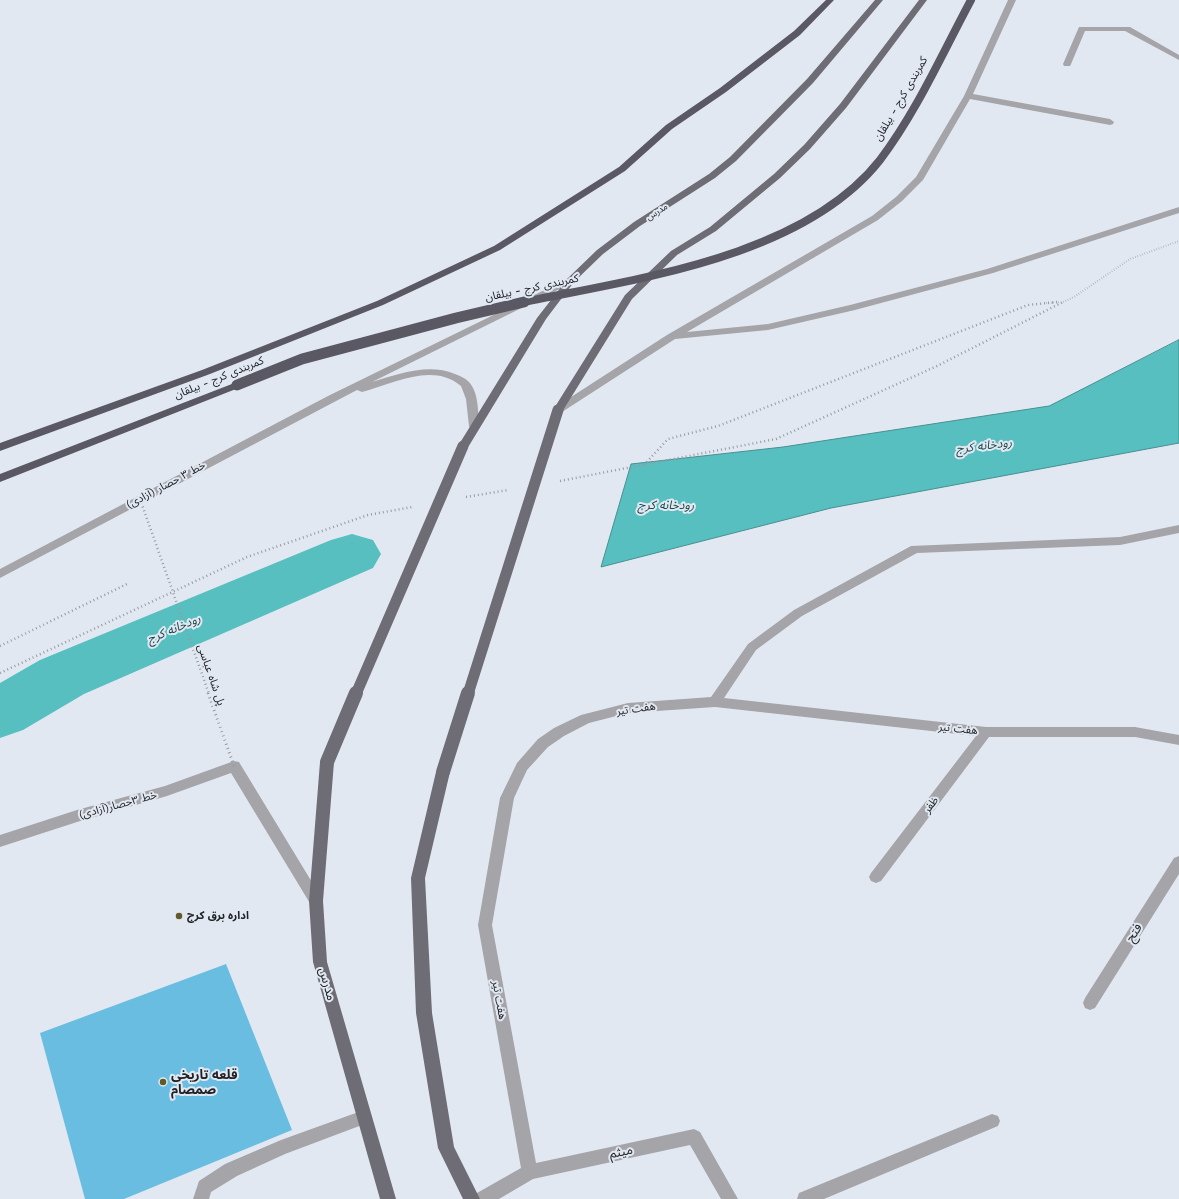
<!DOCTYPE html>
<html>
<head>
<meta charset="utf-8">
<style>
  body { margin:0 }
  canvas { display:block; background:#e2e8f2 }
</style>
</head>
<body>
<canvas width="1179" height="1199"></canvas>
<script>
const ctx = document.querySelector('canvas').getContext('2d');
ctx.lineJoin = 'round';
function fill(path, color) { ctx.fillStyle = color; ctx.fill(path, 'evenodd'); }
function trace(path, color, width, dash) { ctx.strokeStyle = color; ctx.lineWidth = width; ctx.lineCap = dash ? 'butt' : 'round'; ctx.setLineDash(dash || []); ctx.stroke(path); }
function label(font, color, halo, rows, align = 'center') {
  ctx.font = font + ' "Work Sans","Noto Sans Arabic",sans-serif'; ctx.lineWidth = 4; ctx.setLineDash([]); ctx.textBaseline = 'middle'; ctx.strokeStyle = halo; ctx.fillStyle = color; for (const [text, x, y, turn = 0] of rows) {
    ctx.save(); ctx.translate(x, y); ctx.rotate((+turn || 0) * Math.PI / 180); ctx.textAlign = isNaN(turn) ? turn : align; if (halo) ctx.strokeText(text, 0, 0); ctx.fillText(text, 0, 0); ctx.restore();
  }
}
const water = new Path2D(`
  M 1179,340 L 1179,443 L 831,508 L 601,567 L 631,464 L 783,447 L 1049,406 Z`);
fill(water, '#57bfbf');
trace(water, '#469091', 1);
fill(new Path2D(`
  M 352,534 L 373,540 L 381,554 L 373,568 L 84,694 L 23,730 L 0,738 L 0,683 L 40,660 L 331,540 Z`), '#57bfbf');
fill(new Path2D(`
  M 226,964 L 292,1130 L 124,1199 L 85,1199 L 40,1033 Z`), '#69bde0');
trace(new Path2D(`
  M 1046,303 L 1061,302
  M 1061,303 L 1074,297 L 1130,259 L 1179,241`), '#969ba3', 2, [0.5, 2]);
trace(new Path2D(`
  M 644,465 L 668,439 L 718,426 L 1028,305 L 1057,302
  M 560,481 L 776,439 L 937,366 L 1063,302
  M 466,497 L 508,490
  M 0,646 L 127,584
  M 0,673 L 247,557 L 368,515 L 412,507`), '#969ba3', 2.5, [1, 3]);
fill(new Path2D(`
  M 1008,0 L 1016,0 L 973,94 L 1110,119 L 1114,122 L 1113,124 L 1110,125 L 970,99 L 923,180 L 902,201 L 878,220 L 687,332 L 768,324 L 850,305 L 987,269 L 1179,207 L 1179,213 L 993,273 L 855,310 L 768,330 L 675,339 L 562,412 L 554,412 L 553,410 L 554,408 L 667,335 L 872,216 L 896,197 L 916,177 L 964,96 Z
  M 1079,27 L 1130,27 L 1179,55 L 1179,60 L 1125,31 L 1085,31 L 1071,64 L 1070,66 L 1064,66 L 1063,64 Z
  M 571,277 L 574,278 L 576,280 L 574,282 L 372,382 C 399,374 428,363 455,374 C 460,376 465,378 469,382 C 479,393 478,412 479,426 L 478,428 L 470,428 L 469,426 L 466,399 L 461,386 C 432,362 393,384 362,392 L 357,390 L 0,578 L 0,569 L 328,396 Z
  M 1179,525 L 1179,533 L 1120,545 L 917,553 L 802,616 L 756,650 L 724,698 L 986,727 L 1135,727 L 1179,735 L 1179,745 L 1135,737 L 989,737 L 881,881 L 876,883 L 871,881 L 869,877 L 871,873 L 976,736 L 715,707 L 628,713 L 589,723 L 564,736 L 548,747 L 527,770 L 514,798 L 492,925 L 536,1163 L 694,1129 L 700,1132 L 738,1199 L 721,1199 L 690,1145 L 533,1179 L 499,1199 L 475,1199 L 477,1193 L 521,1168 L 478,925 L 500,798 L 517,763 L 538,739 L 554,728 L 581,715 L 628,703 L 711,697 L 748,644 L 794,610 L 911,546 L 1120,537 Z
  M 234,761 L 239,762 L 321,897 L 323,901 L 321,905 L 316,907 L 311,905 L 231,773 L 167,796 L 77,822 L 0,847 L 0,835 L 77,810 L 165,786 Z
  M 1179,856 L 1179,874 L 1095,1008 L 1090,1010 L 1085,1008 L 1083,1003 L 1085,998 L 1174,858 Z
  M 364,1110 L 370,1112 L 372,1117 L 370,1122 L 285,1154 L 237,1176 L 211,1192 L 209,1199 L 193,1199 L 199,1181 L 225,1164 L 281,1140 Z
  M 992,1114 L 998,1116 L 1000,1121 L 998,1126 L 824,1199 L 797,1199 L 799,1193 Z`), '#a5a5a9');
fill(new Path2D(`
  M 875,0 L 883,0 L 813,83 L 736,161 L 715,178 L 640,226 L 603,254 L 574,282 L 546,319 L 467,449 L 459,449 L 458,446 L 537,318 L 568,278 L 597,250 L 634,222 L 709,174 L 730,157 L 807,79 Z
  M 919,0 L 927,0 L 846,108 L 810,149 L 780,178 L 716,231 L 677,255 L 632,299 L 562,412 L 554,412 L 553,410 L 625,295 L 671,251 L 710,227 L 774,174 L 804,145 L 840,104 Z
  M 327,757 L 332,758 L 334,762 L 323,901 L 327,962 L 396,1199 L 380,1199 L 313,962 L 309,901 L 320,762 L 322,758 Z
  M 443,767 L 448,768 L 450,772 L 425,878 L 432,1013 L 454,1147 L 480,1199 L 463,1199 L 438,1148 L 416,1013 L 411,878 L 436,772 L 438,768 Z`), '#6e6d75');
fill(new Path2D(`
  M 826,0 L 834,0 L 800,35 L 726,92 L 672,129 L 625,171 L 500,250 L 383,305 L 210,374 L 0,451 L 0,443 L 202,370 L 377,301 L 494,246 L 619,167 L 666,125 L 720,88 L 794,31 Z
  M 237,382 L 242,385 L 241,387 L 0,482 L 0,474 Z`), '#5a5963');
trace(new Path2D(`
  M 140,499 L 209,694`), '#969ba3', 2.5, [1, 3]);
trace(new Path2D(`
  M 208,693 L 234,766`), '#969ba3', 3, [1, 3.5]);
trace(new Path2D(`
  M 356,694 L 463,446
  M 468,694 L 558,410`), '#6e6d75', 11);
trace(new Path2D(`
  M 327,762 L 356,693
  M 443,772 L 468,693`), '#6e6d75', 14);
trace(new Path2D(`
  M 519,303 C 634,279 803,258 880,160 C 917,111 942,54 971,0`), '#5a5963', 8);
trace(new Path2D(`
  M 237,385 L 302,359 L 456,318 L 524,302`), '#5a5963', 11);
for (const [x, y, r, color] of [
  [179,916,4,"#615a27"],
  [163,1082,4,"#615a27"]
]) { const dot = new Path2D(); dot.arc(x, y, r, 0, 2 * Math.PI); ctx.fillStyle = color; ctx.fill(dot); trace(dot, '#e2e8f2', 1.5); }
label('9px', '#202326', '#e2e8f2', [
  ["مدرس",657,212,-32]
]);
label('11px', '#202326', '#e2e8f2', [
  ["کمربندی کرج - بیلقان",901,99,-60],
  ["کمربندی کرج - بیلقان",532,288,-12],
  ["کمربندی کرج - بیلقان",219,378,-22],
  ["خط ۳ حصار (آزادی)",166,485,-28],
  ["پل شاه عباسی",211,675,71],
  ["هفت تیر",636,709,-8],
  ["هفت تیر",958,729,6],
  ["خط ۳حصار(آزادی)",118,805,-15],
  ["ظفر",931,805,-53],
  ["هفت تیر",499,1000,80]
]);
label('bold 11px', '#202326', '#e2e8f2', [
  ["اداره برق کرج",187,916]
], 'left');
label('italic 12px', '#1b494a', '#e2e8f2', [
  ["رودخانه کرج",984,446,-7],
  ["رودخانه کرج",666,505],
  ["رودخانه کرج",174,629,-23]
]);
label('13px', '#202326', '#e2e8f2', [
  ["فتح",1134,933,-58],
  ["مدرس",327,984,75],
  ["میثم",621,1152,-12]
]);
label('bold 13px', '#202326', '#e2e8f2', [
  ["قلعه تاریخی",171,1075],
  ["صمصام",171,1090]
], 'left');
</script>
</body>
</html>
